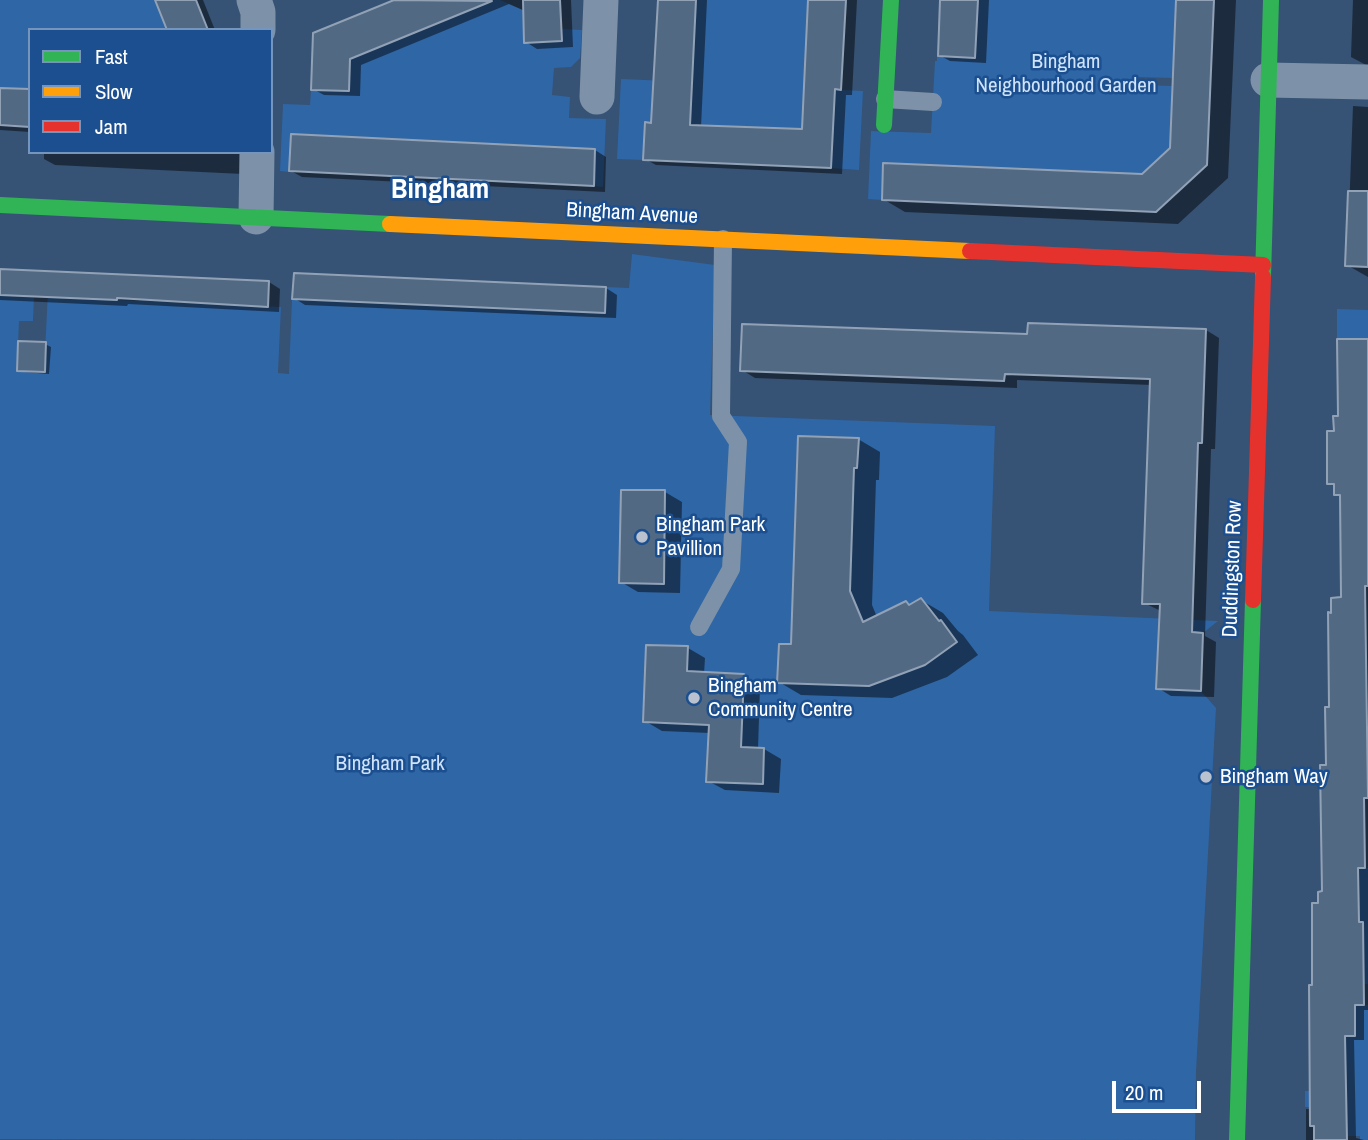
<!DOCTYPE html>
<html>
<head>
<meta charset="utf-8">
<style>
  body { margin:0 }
  #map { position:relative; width:1368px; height:1140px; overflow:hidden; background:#365274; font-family:"Archivo Narrow",sans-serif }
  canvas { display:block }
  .legend { position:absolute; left:28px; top:28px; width:245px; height:126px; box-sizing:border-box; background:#1b4f8f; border:2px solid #7695bc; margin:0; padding:9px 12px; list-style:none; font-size:21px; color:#fff }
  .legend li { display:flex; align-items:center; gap:14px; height:35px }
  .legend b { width:35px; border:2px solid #7695bc }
  .scale { position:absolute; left:1112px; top:1081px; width:89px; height:32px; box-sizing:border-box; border:4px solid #fff; border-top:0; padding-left:9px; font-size:21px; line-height:24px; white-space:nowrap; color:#fff; -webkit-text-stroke:5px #1b4f8f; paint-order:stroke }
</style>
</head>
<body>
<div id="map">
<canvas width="1368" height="1140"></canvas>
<ul class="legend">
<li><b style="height:9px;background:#30b455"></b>Fast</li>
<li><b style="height:9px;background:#ff9f0a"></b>Slow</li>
<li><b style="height:9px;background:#e5322d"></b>Jam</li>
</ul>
<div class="scale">20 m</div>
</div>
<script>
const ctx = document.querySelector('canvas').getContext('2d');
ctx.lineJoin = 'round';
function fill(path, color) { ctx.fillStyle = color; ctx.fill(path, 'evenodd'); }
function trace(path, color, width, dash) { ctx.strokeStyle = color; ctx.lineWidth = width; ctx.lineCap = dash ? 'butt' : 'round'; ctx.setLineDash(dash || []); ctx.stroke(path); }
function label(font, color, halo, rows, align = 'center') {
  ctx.font = font + ' "Archivo Narrow",sans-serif'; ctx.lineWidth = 5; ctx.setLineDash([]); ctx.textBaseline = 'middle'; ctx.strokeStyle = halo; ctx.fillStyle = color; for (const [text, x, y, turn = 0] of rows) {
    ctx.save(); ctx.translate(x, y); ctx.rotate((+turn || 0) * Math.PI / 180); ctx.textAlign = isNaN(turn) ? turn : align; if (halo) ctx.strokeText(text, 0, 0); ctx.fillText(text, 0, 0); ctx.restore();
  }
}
fill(new Path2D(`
  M 0,0 L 155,0 L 167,30 L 30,30 L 30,89 L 0,88 Z
  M 494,0 L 500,0 L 523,10 L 525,43 L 562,41 L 562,29 L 582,30 L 580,58 L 571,67 L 554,68 L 552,95 L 570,97 L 569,118 L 606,119 L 603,187 L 594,186 L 595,149 L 291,134 L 289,172 L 280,171 L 283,104 L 310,105 L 311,90 L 350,59 Z
  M 696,0 L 808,0 L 804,88 L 863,91 L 859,170 L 831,168 L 833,131 L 645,122 L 643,160 L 617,159 L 621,79 L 692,82 Z
  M 978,0 L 1176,0 L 1173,78 L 1136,77 L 1141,85 L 1172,86 L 1170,148 L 1141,174 L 1056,170 L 1054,208 L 1040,207 L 1041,170 L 884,163 L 882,200 L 868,199 L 871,131 L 931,133 L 935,61 L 937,61 L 937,56 L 975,57 Z
  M 632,254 L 715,265 L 710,415 L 995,426 L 989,611 L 1218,621 L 1203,633 L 1159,631 L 1156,689 L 1201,691 L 1216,708 L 1196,1072 L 1195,1140 L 0,1139 L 0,295 L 34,297 L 33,321 L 19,321 L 17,371 L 44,372 L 49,271 L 63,271 L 63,298 L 139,301 L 141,275 L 166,276 L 165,302 L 281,307 L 278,373 L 289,374 L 292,299 L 476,307 L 478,281 L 501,282 L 605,312 L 606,287 L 629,288 Z
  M 1337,309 L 1368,310 L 1368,339 L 1337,339 Z
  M 1354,868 L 1368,868 L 1368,984 L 1351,985 L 1364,941 L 1363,923 L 1359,922 L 1322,891 L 1322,882 L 1354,882 Z
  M 1355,1005 L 1368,1005 L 1368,1140 L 1360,1140 L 1360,1136 L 1347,1136 L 1346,1107 L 1305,1107 L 1305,1091 L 1310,1091 L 1310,1048 Z`), '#2f66a5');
fill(new Path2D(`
  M 157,0 L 203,0 L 215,30 L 169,30 Z
  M 399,0 L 571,0 L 573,47 L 537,49 L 526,42 L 525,11 L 509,4 L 361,65 L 360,96 L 324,95 L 313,89 L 315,34 Z
  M 659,0 L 707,0 L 701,127 L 803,131 L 810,0 L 857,0 L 852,95 L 846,95 L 842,174 L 656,165 L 645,159 L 653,125 Z
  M 942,0 L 989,0 L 986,63 L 950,61 L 939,55 Z
  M 1178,0 L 1236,0 L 1228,178 L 1178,224 L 905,212 L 883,199 L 1142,175 L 1171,149 Z
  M 1353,0 L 1368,0 L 1368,66 L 1351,57 Z
  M 0,89 L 30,91 L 30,132 L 0,130 Z
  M 1353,106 L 1368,107 L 1368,277 L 1347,265 Z
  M 595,150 L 606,157 L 605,192 L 302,177 L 291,171 Z
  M 44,152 L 245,152 L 243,174 L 55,165 L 44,159 Z
  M 0,271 L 269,282 L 280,289 L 279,312 L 128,304 L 127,306 L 0,300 Z
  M 606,288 L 617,295 L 616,318 L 305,305 L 294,298 Z
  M 1206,330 L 1219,338 L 1215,449 L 1211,449 L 1205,636 L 1216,642 L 1214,697 L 1171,696 L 1158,688 L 1161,611 L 1144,603 L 1152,385 L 1017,380 L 1017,388 L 755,378 L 742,370 L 1029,336 Z
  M 1368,341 L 1368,1010 L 1364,1010 L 1364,1040 L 1354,1040 L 1356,1138 L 1364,1140 L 1306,1140 L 1306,1109 L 1312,1109 L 1314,987 L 1320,905 L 1324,893 L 1331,709 L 1343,599 L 1342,498 L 1336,494 L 1336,487 L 1329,483 L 1335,433 Z
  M 45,344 L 51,347 L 49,374 L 24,372 L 18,370 Z
  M 858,439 L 880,452 L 879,480 L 876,480 L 872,605 L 877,617 L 906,603 L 911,606 L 921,600 L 943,613 L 958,631 L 963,635 L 978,655 L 947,677 L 892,698 L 801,695 L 779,682 L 793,646 Z
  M 665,492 L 682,502 L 680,593 L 638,592 L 621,582 Z
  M 688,648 L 705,658 L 704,674 L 744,676 L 760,686 L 758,749 L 764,749 L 781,759 L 779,793 L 725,790 L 708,781 L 710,733 L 662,731 L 645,721 Z`), '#0007');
const building = new Path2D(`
  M 155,0 L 196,0 L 208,30 L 167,30 Z
  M 394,0 L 492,1 L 350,59 L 349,91 L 311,90 L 313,33 Z
  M 523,0 L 560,0 L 562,41 L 524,43 Z
  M 658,0 L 696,0 L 690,125 L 802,129 L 808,0 L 846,0 L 841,90 L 835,89 L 831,168 L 643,160 L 645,122 L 651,123 Z
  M 940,0 L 978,0 L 975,58 L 938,56 Z
  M 1176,0 L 1214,0 L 1207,165 L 1156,212 L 882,200 L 883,163 L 1142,174 L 1170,148 Z
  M 0,88 L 30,89 L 30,127 L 0,125 Z
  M 291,134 L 595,149 L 594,186 L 289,171 Z
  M 1348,191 L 1368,191 L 1368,267 L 1345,266 Z
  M 0,269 L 269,281 L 268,307 L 117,298 L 117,300 L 0,295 Z
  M 294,273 L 606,287 L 605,313 L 292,299 Z
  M 1028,323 L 1206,329 L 1202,443 L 1198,443 L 1192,632 L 1203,633 L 1201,691 L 1156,689 L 1160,604 L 1142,604 L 1150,379 L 1005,374 L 1004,381 L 740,371 L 742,324 L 1027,334 Z
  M 1337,339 L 1368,339 L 1368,586 L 1365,586 L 1368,798 L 1364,798 L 1365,868 L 1358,868 L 1359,922 L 1363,922 L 1364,1005 L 1355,1005 L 1355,1036 L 1345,1036 L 1347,1140 L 1314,1140 L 1314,1126 L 1310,1126 L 1309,985 L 1312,985 L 1312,903 L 1318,903 L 1318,892 L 1322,891 L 1320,765 L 1326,765 L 1325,707 L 1329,707 L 1328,612 L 1331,613 L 1331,598 L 1341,597 L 1340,495 L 1334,495 L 1334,484 L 1327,484 L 1327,431 L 1334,431 L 1333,416 L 1338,416 Z
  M 18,341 L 46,342 L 45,372 L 17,371 Z
  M 798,436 L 859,438 L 857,468 L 854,468 L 850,591 L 863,622 L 906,601 L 909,605 L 921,598 L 939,621 L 941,620 L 957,642 L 925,665 L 869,686 L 777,683 L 779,644 L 791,644 Z
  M 621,490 L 665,490 L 664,584 L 619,583 Z
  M 646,645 L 688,646 L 687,671 L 744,674 L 741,747 L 764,748 L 763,784 L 706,782 L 709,725 L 643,722 Z`);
fill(building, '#526984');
trace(building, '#92a2b6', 2);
trace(new Path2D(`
  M 885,99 L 933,102
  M 699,627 L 731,569 L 738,442 L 721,416 L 723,239`), '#7d92a8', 18);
trace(new Path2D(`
  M 254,0 L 258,12 L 258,30
  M 1268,80 L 1368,82
  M 597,97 L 601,0
  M 256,217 L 257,152`), '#7d92a8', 35);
trace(new Path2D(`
  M 884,125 L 891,0
  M 0,205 L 390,224
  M 1263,277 L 1271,0
  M 1237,1140 L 1253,600`), '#30b455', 16);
trace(new Path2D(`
  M 390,224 L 970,251`), '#ff9f0a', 16);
trace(new Path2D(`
  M 970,251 L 1263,265
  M 1253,600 L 1263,277`), '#e5322d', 16);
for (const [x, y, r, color] of [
  [642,537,7,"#b9c2ce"],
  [694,698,7,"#b9c2ce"],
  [1206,777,7,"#b9c2ce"]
]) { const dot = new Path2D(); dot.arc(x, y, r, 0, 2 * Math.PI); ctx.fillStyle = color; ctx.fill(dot); trace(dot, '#1b4f8f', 2.5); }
label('21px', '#cfe3fa', '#1b4f8f', [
  ["Bingham",1066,62],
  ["Neighbourhood Garden",1066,86],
  ["Bingham Park",390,764]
]);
label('21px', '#fff', '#1b4f8f', [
  ["Bingham Avenue",632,214,3],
  ["Duddingston Row",1233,569,-88]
]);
label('21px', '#fff', '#1b4f8f', [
  ["Bingham Park",656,525],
  ["Pavillion",656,549],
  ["Bingham",708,686],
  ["Community Centre",708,710],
  ["Bingham Way",1220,777]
], 'left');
label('bold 28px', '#fff', '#1b4f8f', [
  ["Bingham",440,190]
]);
</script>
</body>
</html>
